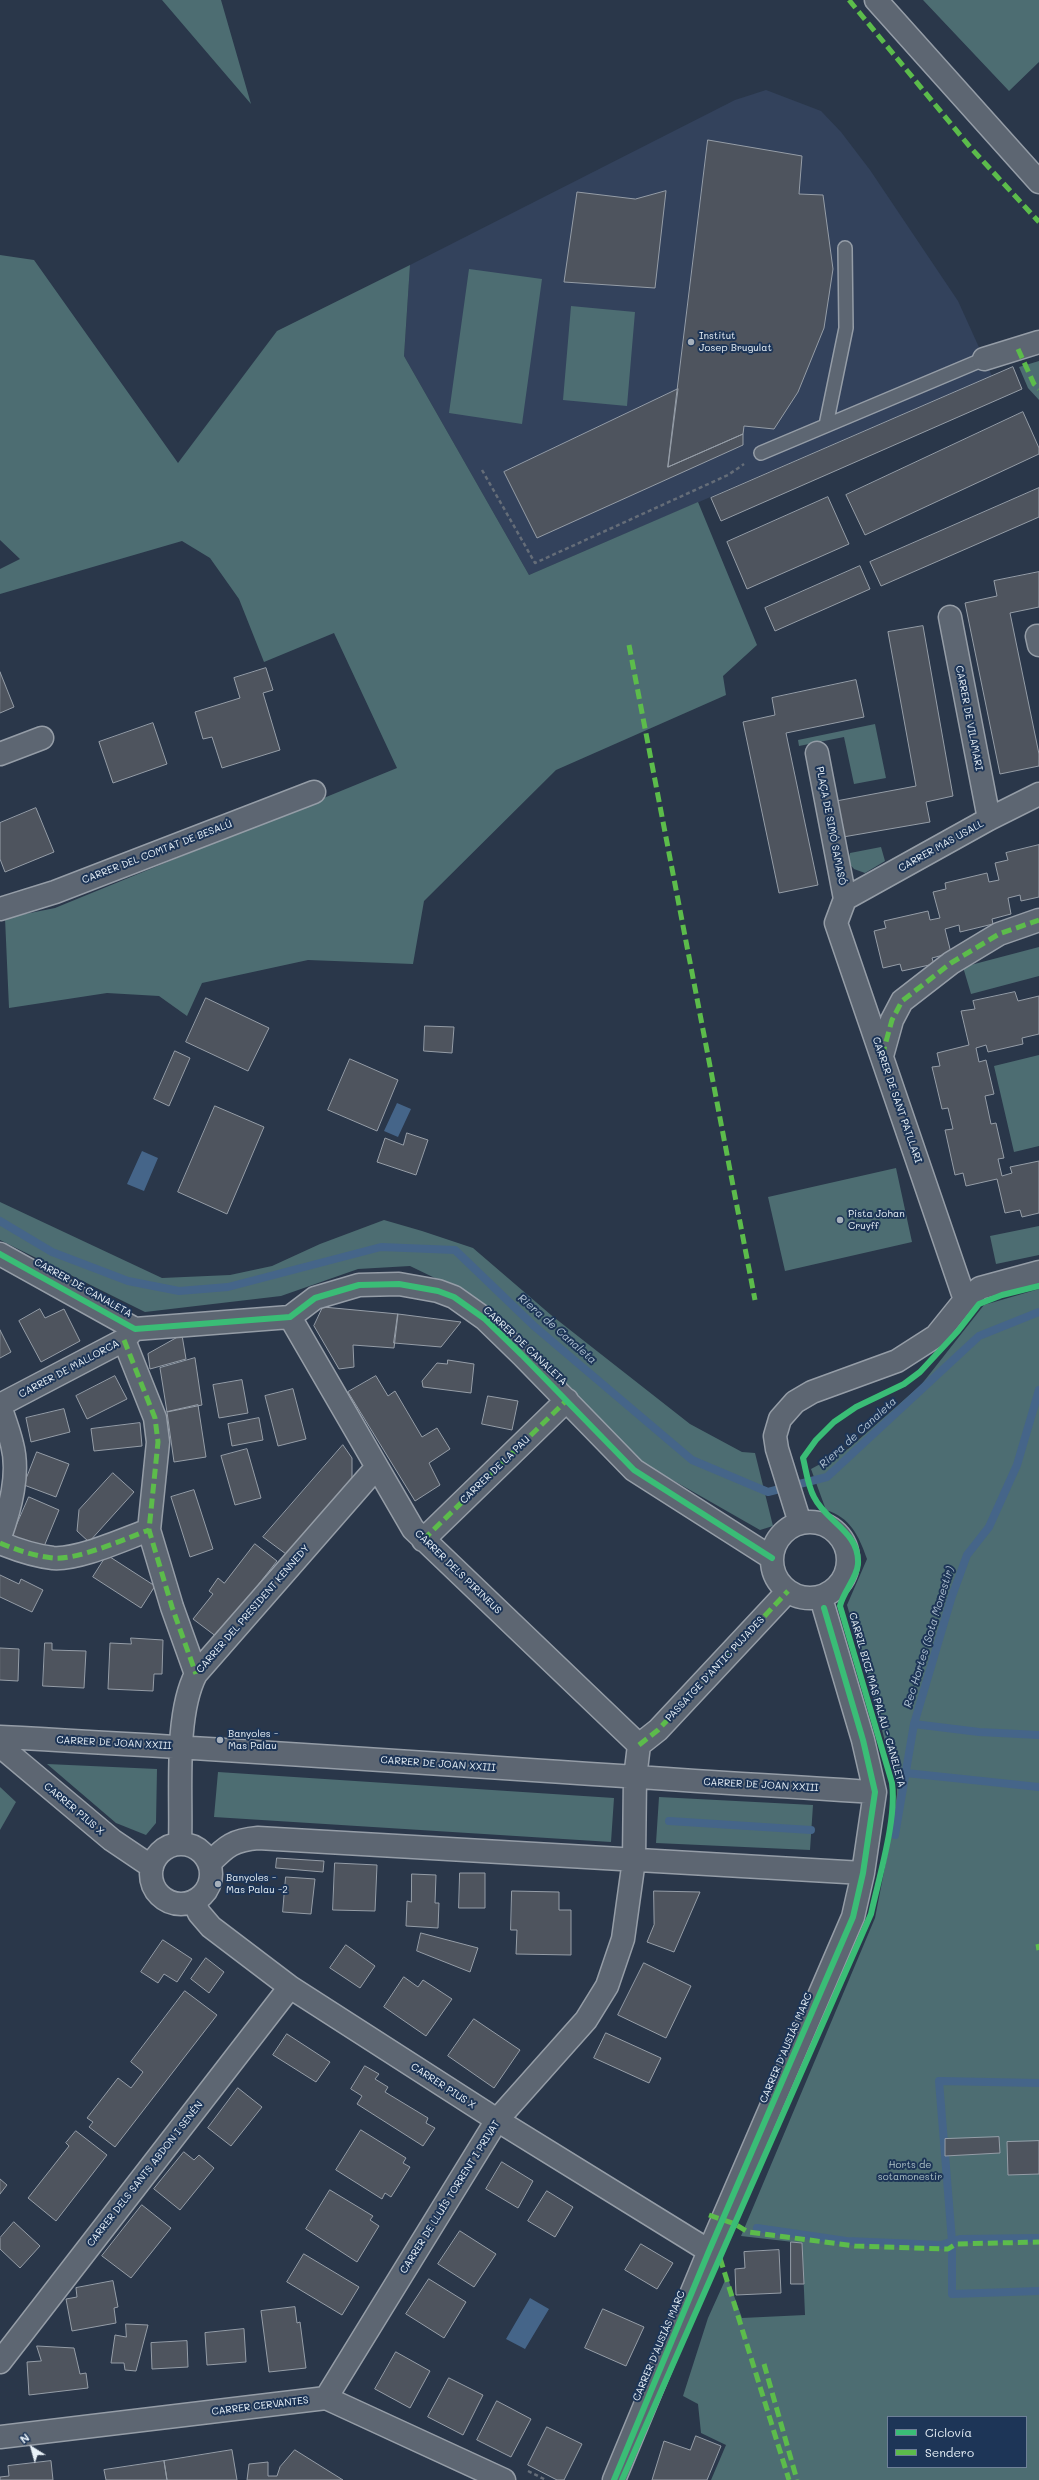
<!DOCTYPE html>
<html>
<head>
<meta charset="utf-8">
<style>
  body { margin:0 }
  #map { position:relative; width:1039px; height:2480px; overflow:hidden; background:#2a374a; font-family:Mali,sans-serif }
  canvas { display:block }
  .legend { position:absolute; left:887px; top:2416px; width:140px; height:52px; box-sizing:border-box; background:#1d3557; border:1px solid #6e8097; margin:0; padding:5px 7px; list-style:none; font-size:12px; color:#e8f1f8 }
  .legend li { display:flex; align-items:center; gap:8px; height:20px }
  .legend b { width:20px; border:1px solid #6e8097 }
  .north { position:absolute; left:12px; top:2428px; width:40px; height:40px; -webkit-text-stroke:3px #1d3557; paint-order:stroke; rotate:323deg; font-size:11px; font-weight:700; line-height:16px; text-align:center; color:#e8f1f8 }
  .north::after { content:''; display:block; margin:auto; width:14px; height:18px; background:#e8f1f8; clip-path:polygon(50% 0,100% 100%,50% 72%,0 100%) }
</style>
</head>
<body>
<div id="map">
<canvas width="1039" height="2480"></canvas>
<ul class="legend">
<li><b style="height:5px;background:#3abd76"></b>Ciclovía</li>
<li><b style="height:5px;background:#5cbc4b"></b>Sendero</li>
</ul>
<div class="north">N</div>
</div>
<script>
const ctx = document.querySelector('canvas').getContext('2d');
ctx.lineJoin = 'round';
function fill(path, color) { ctx.fillStyle = color; ctx.fill(path, 'evenodd'); }
function trace(path, color, width, dash) { ctx.strokeStyle = color; ctx.lineWidth = width; ctx.lineCap = dash ? 'butt' : 'round'; ctx.setLineDash(dash || []); ctx.stroke(path); }
function label(font, color, halo, rows, align = 'center') {
  ctx.font = font + ' Mali,sans-serif'; ctx.lineWidth = 4; ctx.setLineDash([]); ctx.textBaseline = 'middle'; ctx.strokeStyle = halo; ctx.fillStyle = color; for (const [text, x, y, turn = 0] of rows) {
    ctx.save(); ctx.translate(x, y); ctx.rotate((+turn || 0) * Math.PI / 180); ctx.textAlign = isNaN(turn) ? turn : align; if (halo) ctx.strokeText(text, 0, 0); ctx.fillText(text, 0, 0); ctx.restore();
  }
}
fill(new Path2D(`
  M 766,90 L 821,111 L 841,132 L 870,170 L 958,301 L 992,376 L 529,575 L 404,356 L 410,265 L 735,100 Z`), '#33425c');
fill(new Path2D(`
  M 162,0 L 221,0 L 251,104 Z
  M 923,0 L 1039,0 L 1039,62 L 1009,91 Z
  M 0,255 L 34,260 L 178,463 L 277,331 L 410,265 L 404,356 L 529,575 L 698,502 L 757,645 L 723,676 L 726,695 L 556,770 L 424,901 L 413,964 L 308,960 L 202,983 L 187,1016 L 159,996 L 107,993 L 9,1008 L 5,918 L 55,908 L 397,768 L 334,633 L 264,662 L 239,599 L 210,558 L 182,541 L 0,594 L 0,569 L 20,559 L 0,540 Z
  M 469,269 L 542,279 L 522,424 L 449,413 Z
  M 571,306 L 635,312 L 627,406 L 563,400 Z
  M 1039,361 L 1039,400 L 1028,388 L 1019,367 Z
  M 875,724 L 886,778 L 854,784 L 844,737 L 799,746 L 798,740 Z
  M 881,847 L 885,861 L 865,873 L 854,869 L 848,862 L 850,853 Z
  M 1039,947 L 1039,976 L 971,994 L 963,967 Z
  M 1039,1055 L 1039,1146 L 1014,1152 L 994,1066 Z
  M 896,1168 L 912,1242 L 785,1271 L 768,1197 Z
  M 0,1202 L 162,1278 L 230,1275 L 272,1266 L 320,1244 L 384,1220 L 422,1231 L 473,1248 L 551,1315 L 690,1424 L 742,1452 L 755,1453 L 773,1526 L 760,1530 L 641,1462 L 530,1345 L 466,1293 L 410,1266 L 358,1269 L 281,1296 L 145,1312 L 0,1240 Z
  M 1039,1226 L 1039,1255 L 996,1264 L 990,1236 Z
  M 1039,1289 L 1039,2480 L 711,2480 L 726,2445 L 701,2433 L 698,2404 L 683,2396 L 708,2318 L 727,2276 L 742,2318 L 805,2315 L 802,2243 L 741,2236 L 875,1918 L 890,1841 L 897,1794 L 897,1786 L 864,1663 L 847,1605 L 867,1559 C 859,1536 850,1517 826,1510 L 811,1469 L 848,1449 L 921,1385 L 984,1305 ZM 888,2417 L 1026,2417 L 1026,2467 L 888,2467 Z
  M 47,1764 L 157,1769 L 156,1823 L 146,1835 L 116,1823 Z
  M 218,1772 L 614,1798 L 611,1842 L 214,1817 Z
  M 0,1787 L 16,1802 L 0,1830 Z
  M 659,1797 L 813,1805 L 810,1850 L 656,1843 Z`), '#4d6d72');
fill(new Path2D(`
  M 397,1103 L 411,1109 L 398,1137 L 384,1131 Z
  M 142,1151 L 158,1158 L 144,1191 L 127,1184 Z
  M 530,2298 L 549,2309 L 525,2349 L 506,2339 Z`), '#456589');
trace(new Path2D(`
  M 0,1221 L 52,1252 L 128,1281 L 179,1291 L 228,1287 L 381,1247 L 455,1250 L 534,1326 L 692,1460 L 768,1492 L 827,1477 L 979,1336 L 1039,1312
  M 914,1724 L 979,1732 L 1039,1735
  M 906,1773 L 1039,1787
  M 669,1821 L 811,1830
  M 895,1835 L 914,1724 L 951,1599 L 967,1555 L 989,1527 L 1017,1465 L 1039,1390
  M 1039,2083 L 939,2081 L 952,2241 L 952,2294 L 1039,2291
  M 757,2228 L 846,2241 L 941,2245 L 960,2239 L 1039,2238`), '#456589', 8);
const building = new Path2D(`
  M 708,140 L 802,156 L 799,194 L 823,195 L 833,269 L 824,328 L 798,392 L 774,429 L 744,426 L 743,434 L 668,467 Z
  M 666,191 L 655,288 L 564,282 L 577,192 L 635,199 Z
  M 1013,367 L 1022,389 L 721,521 L 711,498 Z
  M 678,389 L 668,467 L 743,434 L 743,445 L 537,538 L 504,472 Z
  M 1023,412 L 1039,448 L 1039,454 L 865,535 L 846,495 Z
  M 1039,488 L 1039,517 L 881,586 L 870,562 Z
  M 828,497 L 849,544 L 747,589 L 727,542 Z
  M 860,566 L 870,589 L 775,631 L 765,608 Z
  M 1039,572 L 1039,607 L 1010,613 L 1039,754 L 1039,766 L 1000,774 L 965,603 L 997,596 L 994,581 Z
  M 923,626 L 953,796 L 926,802 L 930,822 L 843,837 L 836,801 L 916,786 L 888,632 Z
  M 266,668 L 273,690 L 263,693 L 280,750 L 222,768 L 212,737 L 203,739 L 195,712 L 240,698 L 234,678 Z
  M 0,672 L 14,707 L 0,713 Z
  M 856,680 L 864,717 L 786,733 L 818,885 L 779,893 L 743,722 L 775,715 L 772,698 Z
  M 153,723 L 167,764 L 113,783 L 99,742 Z
  M 36,808 L 54,852 L 5,872 L 0,859 L 0,823 Z
  M 1039,845 L 1039,897 L 1021,901 L 1020,895 L 1008,898 L 1011,914 L 992,919 L 993,924 L 960,932 L 959,925 L 945,929 L 951,953 L 932,958 L 934,964 L 902,971 L 900,964 L 883,968 L 874,931 L 886,928 L 884,921 L 928,911 L 930,920 L 940,918 L 933,892 L 946,889 L 945,883 L 987,873 L 989,882 L 999,880 L 995,863 L 1008,860 L 1006,853 Z
  M 1015,992 L 1018,1001 L 1039,996 L 1039,1034 L 1022,1038 L 1023,1044 L 988,1052 L 986,1045 L 976,1048 L 979,1062 L 986,1060 L 994,1094 L 985,1096 L 991,1124 L 996,1123 L 1004,1158 L 998,1159 L 1002,1176 L 1012,1173 L 1010,1167 L 1039,1161 L 1039,1213 L 1022,1217 L 1020,1210 L 1005,1213 L 997,1179 L 966,1186 L 963,1173 L 955,1175 L 945,1130 L 953,1129 L 948,1108 L 942,1109 L 932,1067 L 940,1066 L 937,1053 L 969,1045 L 961,1011 L 975,1009 L 973,1001 Z
  M 206,998 L 269,1028 L 248,1071 L 186,1042 Z
  M 425,1026 L 454,1027 L 452,1053 L 424,1051 Z
  M 175,1051 L 190,1058 L 169,1106 L 154,1099 Z
  M 350,1059 L 398,1080 L 377,1131 L 328,1110 Z
  M 215,1106 L 264,1127 L 227,1214 L 178,1192 Z
  M 407,1133 L 428,1140 L 416,1175 L 377,1162 L 385,1138 L 403,1145 Z
  M 323,1307 L 398,1314 L 394,1348 L 353,1345 L 354,1367 L 339,1369 L 314,1326 Z
  M 40,1309 L 45,1318 L 64,1309 L 80,1341 L 41,1362 L 19,1321 Z
  M 398,1314 L 461,1322 L 441,1347 L 394,1343 Z
  M 0,1330 L 11,1352 L 0,1358 Z
  M 182,1335 L 186,1359 L 150,1369 L 148,1354 Z
  M 195,1358 L 202,1405 L 167,1412 L 160,1368 Z
  M 448,1360 L 474,1364 L 471,1393 L 423,1387 L 422,1381 L 437,1363 L 447,1364 Z
  M 115,1376 L 127,1399 L 87,1419 L 76,1396 Z
  M 376,1376 L 388,1396 L 395,1391 L 422,1437 L 437,1428 L 450,1449 L 429,1463 L 440,1485 L 415,1501 L 348,1392 Z
  M 242,1380 L 248,1413 L 219,1418 L 213,1385 Z
  M 293,1389 L 306,1439 L 278,1446 L 265,1396 Z
  M 488,1396 L 518,1401 L 512,1430 L 482,1424 Z
  M 198,1405 L 206,1457 L 174,1462 L 167,1412 Z
  M 64,1409 L 70,1432 L 31,1442 L 26,1418 Z
  M 259,1418 L 263,1440 L 232,1446 L 228,1424 Z
  M 140,1423 L 142,1446 L 94,1451 L 91,1429 Z
  M 343,1445 L 352,1458 L 352,1480 L 286,1554 L 263,1537 Z
  M 247,1449 L 261,1498 L 235,1505 L 221,1456 Z
  M 37,1452 L 69,1464 L 56,1497 L 24,1485 Z
  M 113,1473 L 134,1492 L 89,1542 L 77,1531 L 79,1510 Z
  M 194,1490 L 213,1549 L 190,1557 L 171,1497 Z
  M 29,1497 L 59,1510 L 43,1549 L 12,1536 Z
  M 255,1544 L 277,1561 L 217,1637 L 193,1619 L 213,1594 L 209,1591 L 218,1578 L 224,1583 Z
  M 107,1555 L 155,1586 L 141,1608 L 93,1577 Z
  M 0,1575 L 19,1584 L 21,1579 L 43,1590 L 32,1612 L 0,1597 Z
  M 131,1638 L 163,1640 L 162,1674 L 154,1674 L 153,1691 L 108,1689 L 110,1643 L 131,1644 Z
  M 45,1643 L 52,1643 L 52,1650 L 86,1651 L 84,1688 L 43,1686 Z
  M 0,1648 L 19,1649 L 18,1681 L 0,1680 Z
  M 277,1858 L 324,1861 L 323,1872 L 276,1868 Z
  M 335,1863 L 377,1865 L 375,1911 L 333,1910 Z
  M 460,1873 L 485,1873 L 485,1908 L 459,1908 Z
  M 412,1874 L 436,1875 L 435,1903 L 439,1903 L 438,1928 L 406,1926 L 407,1901 L 411,1902 Z
  M 286,1877 L 315,1879 L 311,1914 L 283,1912 Z
  M 512,1891 L 559,1892 L 559,1910 L 571,1910 L 571,1955 L 516,1954 L 517,1930 L 511,1930 Z
  M 654,1891 L 700,1892 L 674,1952 L 647,1942 L 654,1925 Z
  M 421,1933 L 478,1948 L 470,1972 L 417,1951 Z
  M 163,1940 L 192,1959 L 177,1982 L 164,1974 L 158,1983 L 141,1972 Z
  M 346,1945 L 375,1966 L 360,1988 L 330,1968 Z
  M 206,1958 L 224,1972 L 209,1993 L 191,1979 Z
  M 644,1963 L 691,1986 L 666,2038 L 618,2015 Z
  M 404,1977 L 418,1987 L 423,1980 L 452,1999 L 426,2036 L 384,2007 Z
  M 185,1991 L 217,2015 L 115,2147 L 89,2127 L 93,2122 L 87,2118 L 118,2078 L 131,2088 L 143,2072 L 131,2062 Z
  M 474,2019 L 520,2050 L 494,2088 L 448,2056 Z
  M 606,2033 L 661,2058 L 649,2083 L 594,2058 Z
  M 287,2034 L 330,2062 L 316,2082 L 273,2055 Z
  M 365,2066 L 379,2074 L 375,2079 L 388,2087 L 385,2092 L 428,2118 L 426,2123 L 435,2128 L 423,2146 L 357,2104 L 362,2096 L 351,2089 Z
  M 238,2088 L 262,2107 L 231,2146 L 208,2128 Z
  M 361,2130 L 406,2158 L 403,2163 L 410,2167 L 391,2197 L 385,2193 L 382,2199 L 336,2170 Z
  M 76,2131 L 107,2155 L 56,2221 L 28,2198 L 69,2146 L 66,2143 Z
  M 999,2137 L 1000,2153 L 945,2156 L 945,2139 Z
  M 1039,2141 L 1039,2174 L 1008,2175 L 1007,2142 Z
  M 184,2152 L 194,2160 L 199,2155 L 214,2168 L 180,2210 L 154,2189 Z
  M 502,2162 L 533,2181 L 518,2208 L 486,2189 Z
  M 0,2179 L 7,2185 L 0,2194 Z
  M 330,2190 L 373,2216 L 370,2220 L 379,2226 L 357,2262 L 306,2229 Z
  M 547,2191 L 573,2207 L 555,2237 L 528,2221 Z
  M 142,2205 L 171,2228 L 131,2278 L 102,2256 Z
  M 14,2222 L 40,2246 L 20,2268 L 0,2249 L 0,2238 Z
  M 460,2231 L 496,2254 L 474,2287 L 438,2264 Z
  M 791,2242 L 802,2243 L 804,2284 L 791,2284 Z
  M 641,2244 L 673,2263 L 657,2289 L 625,2270 Z
  M 779,2250 L 781,2293 L 736,2295 L 735,2269 L 745,2268 L 744,2252 Z
  M 304,2254 L 359,2287 L 342,2315 L 287,2282 Z
  M 429,2279 L 466,2302 L 444,2338 L 406,2314 Z
  M 113,2281 L 118,2307 L 114,2308 L 116,2323 L 72,2331 L 66,2299 L 77,2297 L 76,2288 Z
  M 295,2307 L 297,2323 L 300,2322 L 306,2368 L 269,2372 L 261,2311 Z
  M 603,2309 L 644,2327 L 626,2366 L 585,2348 Z
  M 126,2324 L 148,2325 L 136,2371 L 125,2370 L 124,2363 L 111,2363 L 115,2335 L 126,2337 Z
  M 244,2329 L 246,2362 L 207,2365 L 205,2333 Z
  M 187,2341 L 188,2367 L 152,2369 L 151,2343 Z
  M 37,2346 L 74,2348 L 80,2374 L 86,2373 L 88,2388 L 29,2395 L 27,2362 L 41,2361 Z
  M 396,2352 L 430,2371 L 410,2408 L 375,2389 Z
  M 449,2378 L 483,2395 L 463,2435 L 428,2417 Z
  M 497,2401 L 531,2419 L 511,2457 L 477,2440 Z
  M 547,2427 L 582,2444 L 564,2480 L 557,2480 L 528,2465 Z
  M 696,2436 L 721,2446 L 707,2480 L 652,2480 L 664,2441 L 690,2450 Z
  M 232,2450 L 237,2480 L 167,2480 L 164,2461 Z
  M 295,2450 L 343,2480 L 247,2480 L 249,2464 L 268,2462 L 268,2476 L 277,2476 L 280,2467 Z
  M 51,2461 L 53,2480 L 0,2480 L 0,2477 L 9,2476 L 8,2466 Z
  M 164,2461 L 167,2480 L 106,2480 L 104,2470 Z`);
fill(building, '#4e545e');
trace(building, '#959da7', 1);
const service = new Path2D(`
  M 826,425 L 846,328 L 845,248
  M 761,453 L 984,359`);
const minor = new Path2D(`
  M 984,359 L 1039,342
  M 950,617 L 989,819
  M 1037,636 L 1039,645
  M 817,753 L 845,899
  M 0,754 L 42,738
  M 845,899 L 836,923 L 965,1300
  M 845,899 L 989,819 L 1039,794
  M 0,909 L 55,892 L 314,792
  M 882,1056 L 892,1020 L 902,1001 L 951,963 L 999,934 L 1039,920
  M 0,1254 L 135,1329 L 290,1317 L 315,1298 L 359,1285 L 399,1284 L 438,1291 L 454,1297 L 485,1319 L 522,1355 L 634,1470 L 772,1558
  M 290,1317 L 413,1529 L 639,1745
  M 124,1340 L 155,1418 L 158,1442 L 149,1530 L 172,1607 L 196,1674
  M 0,1405 L 124,1340 L 134,1329
  M 0,1406 C 4,1418 9,1431 12,1444 C 20,1474 10,1509 0,1537
  M772 1560a38 38 0 1 1 76 0a38 38 0 1 1-76 0Z
  M 800,1523 L 777,1449 L 775,1436 L 780,1419 L 795,1402 L 812,1392 L 897,1361 L 936,1336 L 965,1300 L 980,1288 L 1039,1272
  M 423,1540 L 567,1400
  M 0,1543 C 17,1550 34,1556 53,1558 C 79,1560 124,1539 149,1530
  M 0,1737 C 292,1752 583,1775 875,1792
  M 639,1745 L 658,1730 L 788,1591
  M 0,1746 L 112,1840 L 152,1867
  M151 1874a30 30 0 1 1 60 0a30 30 0 1 1-60 0Z
  M 180,1844 C 182,1795 174,1716 196,1674 L 376,1468
  M 210,1863 C 226,1846 234,1840 258,1838 L 863,1873
  M 194,1901 L 199,1913 L 211,1927 L 290,1987 L 497,2120 L 709,2251
  M 0,2362 L 290,1987
  M 326,2398 L 497,2120 L 586,2020 L 607,1986 L 623,1939 L 634,1860 L 635,1778 L 639,1745
  M 0,2437 L 326,2398 L 504,2480
  M 614,2480 L 709,2251 L 853,1917 L 863,1873 L 875,1792 L 863,1740 L 824,1608`);
const tertiary = new Path2D(`
  M 876,0 L 1039,182`);
trace(service, '#959da7', 16);
trace(minor, '#959da7', 25);
trace(tertiary, '#959da7', 25);
trace(new Path2D(`
  M 482,470 L 535,563 L 728,475 L 744,464
  M 528,2471 L 546,2480`), '#656d78', 2.5, [4, 3]);
trace(service, '#5d6672', 13);
trace(minor, '#5d6672', 22);
trace(tertiary, '#5d6672', 22);
trace(new Path2D(`
  M 849,0 L 970,147 L 1039,222
  M 1018,349 L 1034,384 L 1039,389
  M 629,645 L 755,1300
  M 882,1056 L 892,1020 L 902,1001 L 951,963 L 999,934 L 1039,920
  M 124,1340 L 155,1418 L 158,1442 L 149,1530 L 172,1607 L 196,1674
  M 423,1540 L 567,1400
  M 0,1543 C 17,1550 34,1556 53,1558 C 79,1560 124,1539 149,1530
  M 639,1745 L 658,1730 L 788,1591
  M 1038,1944 L 1039,1950
  M 709,2215 L 735,2224 L 748,2232 L 855,2246 L 948,2249 L 956,2244 L 1039,2242
  M 720,2258 L 789,2480
  M 764,2364 L 797,2480`), '#5cbc4b', 5, [10, 5]);
trace(new Path2D(`
  M 0,1254 L 135,1329 L 290,1317 L 315,1298 L 359,1285 L 399,1284 L 438,1291 L 454,1297 L 485,1319 L 522,1355 L 634,1470 L 772,1558
  M 614,2480 L 709,2251 L 853,1917 L 863,1873 L 875,1792 L 863,1740 L 824,1608
  M 622,2480 L 871,1914 C 879,1877 897,1819 892,1783 L 840,1606 C 843,1592 857,1578 858,1564 C 860,1532 826,1522 814,1497 C 808,1486 806,1470 803,1458 L 816,1440 L 834,1422 L 856,1407 L 904,1384 L 920,1372 L 958,1331 L 979,1304 L 1002,1295 L 1039,1286`), '#3abd76', 6);
for (const [x, y, r, color] of [
  [691,342,4,"#a6b0bb"],
  [840,1220,4,"#a6b0bb"],
  [220,1740,4,"#a6b0bb"],
  [218,1884,4,"#a6b0bb"]
]) { const dot = new Path2D(); dot.arc(x, y, r, 0, 2 * Math.PI); ctx.fillStyle = color; ctx.fill(dot); trace(dot, '#1d3557', 1.5); }
label('10px', '#e8f1f8', '#1d3557', [
  ["Institut",699,336],
  ["Josep Brugulat",699,348],
  ["Pista Johan",848,1214],
  ["Cruyff",848,1226],
  ["Banyoles -",228,1734],
  ["Mas Palau",228,1746],
  ["Banyoles -",226,1878],
  ["Mas Palau -2",226,1890]
], 'left');
label('10px', '#e8f1f8', '#1d3557', [
  ["CARRER DE VILAMARI",969,718,79],
  ["PLAÇA DE SIMÓ SAMASÓ",831,826,79],
  ["CARRER MAS USALL",941,846,-29],
  ["CARRER DEL COMTAT DE BESALÚ",157,852,-21],
  ["CARRER DE SANT PATLLARI",897,1100,71],
  ["CARRER DE CANALETA",83,1288,29],
  ["CARRER DE CANALETA",525,1346,43],
  ["CARRER DE MALLORCA",69,1369,-28],
  ["CARRER DE LA PAU",495,1470,-44],
  ["CARRER DELS PIRINEUS",458,1572,44],
  ["CARRER DEL PRESIDENT KENNEDY",253,1609,-49],
  ["PASSATGE D'ANTIC PUJADES",715,1669,-47],
  ["CARRIL BICI MAS PALAU - CANELETA",877,1700,74],
  ["CARRER DE JOAN XXIII",114,1743,3],
  ["CARRER DE JOAN XXIII",438,1764,4],
  ["CARRER DE JOAN XXIII",761,1785,3],
  ["CARRER PIUS X",74,1809,40],
  ["CARRER D'AUSIÀS MARC",786,2048,-67],
  ["CARRER PIUS X",443,2086,33],
  ["CARRER DELS SANTS ABDON I SENÉN",145,2174,-52],
  ["CARRER DE LLUÍS TORRENT I PRIVAT",450,2197,-58],
  ["CARRER D'AUSIÀS MARC",659,2346,-67],
  ["CARRER CERVANTES",260,2406,-7]
]);
label('10px', '#acc0c5', '#1d3557', [
  ["Horts de",910,2165],
  ["sotamonestir",910,2177]
]);
label('italic 11px', '#b0c2d3', '#1d3557', [
  ["Riera de Canaleta",557,1329,41],
  ["Riera de Canaleta",858,1433,-42],
  ["Rec Hortes (Sota Monestir)",929,1637,-73]
]);
</script>
</body>
</html>
